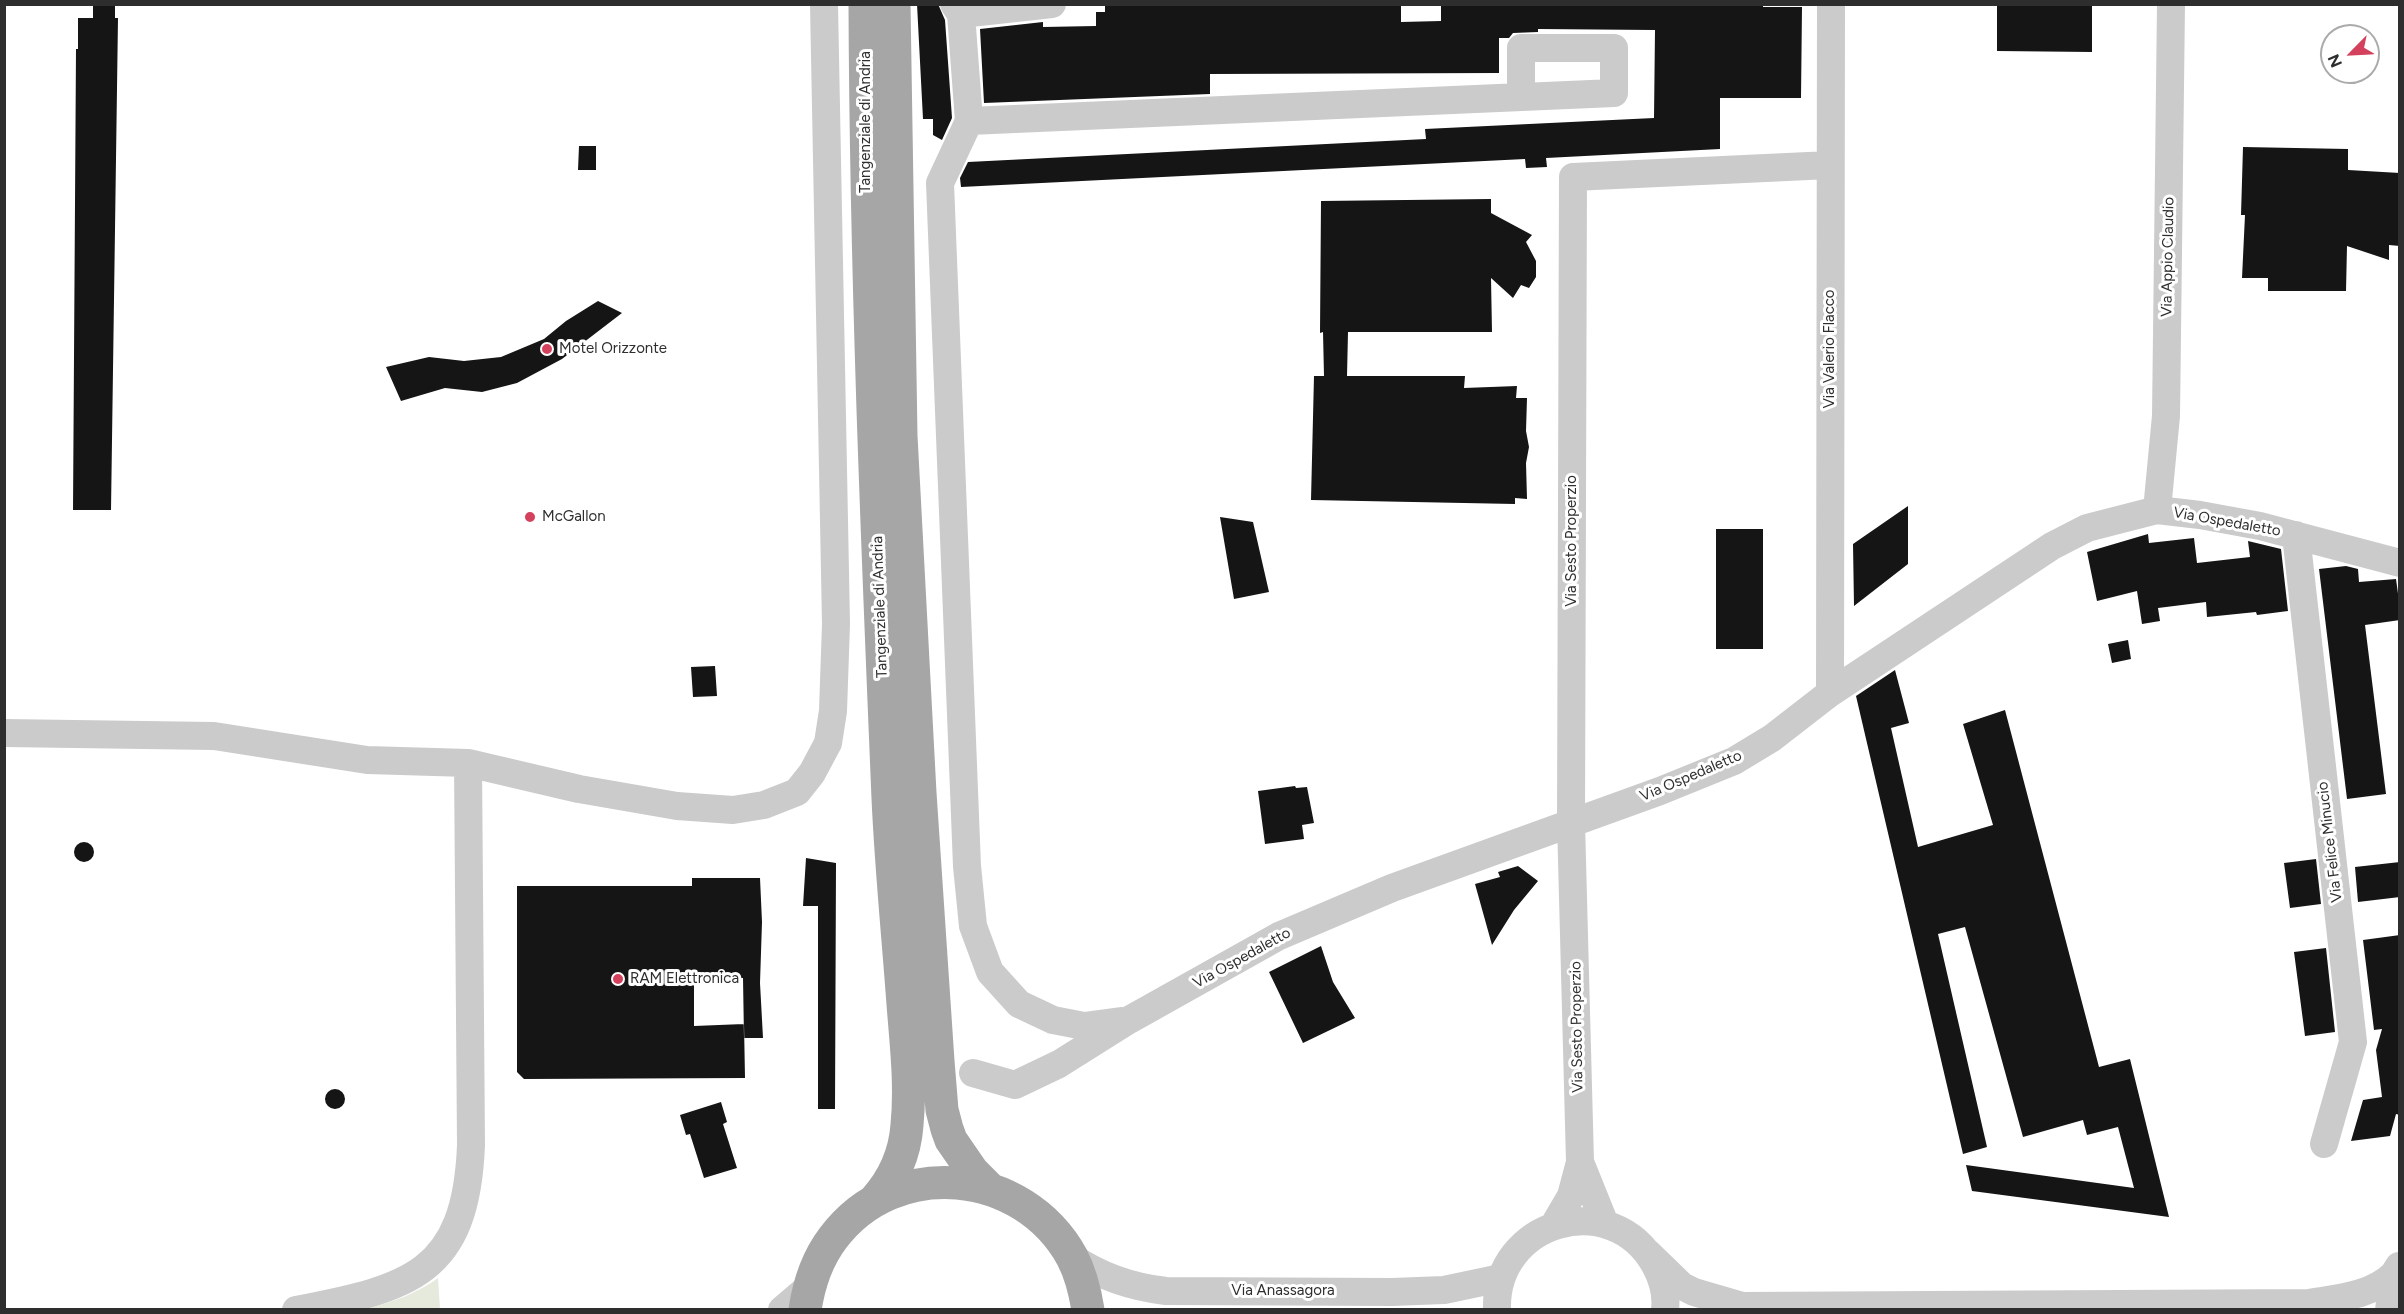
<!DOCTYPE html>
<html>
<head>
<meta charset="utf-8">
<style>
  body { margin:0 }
  #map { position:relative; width:2404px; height:1314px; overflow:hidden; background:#fff; font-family:Figtree,sans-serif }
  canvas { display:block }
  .frame { position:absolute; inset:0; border:6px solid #2e2e2e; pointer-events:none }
  .north { position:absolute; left:2320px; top:24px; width:60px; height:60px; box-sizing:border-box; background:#fff; border:2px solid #ababab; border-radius:50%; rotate:246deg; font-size:16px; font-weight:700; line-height:24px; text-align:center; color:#2e2e2e }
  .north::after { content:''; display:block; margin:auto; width:21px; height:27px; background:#d3415c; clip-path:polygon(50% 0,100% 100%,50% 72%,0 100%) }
</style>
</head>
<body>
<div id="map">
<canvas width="2404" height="1314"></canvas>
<div class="frame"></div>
<div class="north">N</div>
</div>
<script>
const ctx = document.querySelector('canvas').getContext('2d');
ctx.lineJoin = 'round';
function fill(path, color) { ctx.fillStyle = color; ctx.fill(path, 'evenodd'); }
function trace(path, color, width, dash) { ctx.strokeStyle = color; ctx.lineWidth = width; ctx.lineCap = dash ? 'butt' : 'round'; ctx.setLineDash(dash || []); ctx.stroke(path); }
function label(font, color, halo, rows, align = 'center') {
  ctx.font = font + ' Figtree,sans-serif'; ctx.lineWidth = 6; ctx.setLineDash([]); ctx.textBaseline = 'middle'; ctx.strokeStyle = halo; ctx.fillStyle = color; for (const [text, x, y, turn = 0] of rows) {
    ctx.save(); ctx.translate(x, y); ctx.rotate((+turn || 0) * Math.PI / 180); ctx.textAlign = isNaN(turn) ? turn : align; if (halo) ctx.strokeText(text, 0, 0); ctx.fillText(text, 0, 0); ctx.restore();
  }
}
fill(new Path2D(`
  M 438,1278 L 440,1309 L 366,1309 C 392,1302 416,1294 438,1278 Z`), '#e5eadd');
fill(new Path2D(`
  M 93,4 L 115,4 L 115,18 L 118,18 L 111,510 L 73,510 L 76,49 L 78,49 L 78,18 L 93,18 Z
  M 917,4 L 938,4 L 945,20 L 952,118 L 942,140 L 933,135 L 933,119 L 923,119 Z
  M 1105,4 L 1401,4 L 1401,22 L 1441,21 L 1441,4 L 1763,4 L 1763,7 L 1802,7 L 1801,98 L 1720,98 L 1720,149 L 1546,158 L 1547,167 L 1526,168 L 1525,159 L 961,187 L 960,178 L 968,162 L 1426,139 L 1425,129 L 1654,118 L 1655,30 L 1538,29 L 1538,32 L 1513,33 L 1509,38 L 1499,38 L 1499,73 L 1210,74 L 1210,94 L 984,103 L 980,29 L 1043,22 L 1043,27 L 1096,26 L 1096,12 L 1105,12 Z
  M 1997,4 L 2092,4 L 2092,52 L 1997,51 Z
  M 579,146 L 596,146 L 596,170 L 578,170 Z
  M 2243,147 L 2348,149 L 2348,170 L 2400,173 L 2400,246 L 2389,245 L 2389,260 L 2347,246 L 2346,291 L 2268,291 L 2268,278 L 2242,278 L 2245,215 L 2241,215 Z
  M 1491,199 L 1491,213 L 1532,235 L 1526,242 L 1536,261 L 1536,277 L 1529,288 L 1521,285 L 1513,298 L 1491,278 L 1492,332 L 1348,332 L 1347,376 L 1465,376 L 1464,388 L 1517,386 L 1516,398 L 1527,398 L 1526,431 L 1529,447 L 1526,463 L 1527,499 L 1515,498 L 1515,504 L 1311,500 L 1314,376 L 1324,376 L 1323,332 L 1320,333 L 1321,201 Z
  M 598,301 L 622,313 L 562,359 L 517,383 L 482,392 L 445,388 L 401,401 L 386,367 L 429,357 L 464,361 L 501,357 L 544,339 L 566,321 Z
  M 1908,506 L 1908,564 L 1854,606 L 1853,544 Z
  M 1220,517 L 1253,522 L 1269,592 L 1234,599 Z
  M 1716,529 L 1763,529 L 1763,649 L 1716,649 Z
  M 2148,534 L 2149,543 L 2194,538 L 2197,563 L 2250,557 L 2248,541 L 2281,549 L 2288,611 L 2257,615 L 2256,612 L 2207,617 L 2206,602 L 2158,608 L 2160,621 L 2142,624 L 2137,591 L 2097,601 L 2087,552 Z
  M 2346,566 L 2358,569 L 2359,582 L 2396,579 L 2400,608 L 2400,620 L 2365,625 L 2386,794 L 2347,799 L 2319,569 Z
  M 2128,640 L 2131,659 L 2112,663 L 2108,644 Z
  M 715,666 L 717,696 L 693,697 L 691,667 Z
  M 1895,670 L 1909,723 L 1891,728 L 1918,847 L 1993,825 L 1963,724 L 2005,710 L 2099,1067 L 2130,1059 L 2169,1217 L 1972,1191 L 1966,1165 L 2134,1188 L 2118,1127 L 2087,1135 L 2083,1120 L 2023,1137 L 1965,927 L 1938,934 L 1987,1147 L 1963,1154 L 1856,696 Z
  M 1295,786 L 1296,788 L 1307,787 L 1314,823 L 1302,825 L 1304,839 L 1265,844 L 1258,791 Z
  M74 852a10 10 0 1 1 20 0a10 10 0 1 1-20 0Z
  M 806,858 L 836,863 L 835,1109 L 818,1109 L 818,906 L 803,906 Z
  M 2316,859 L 2321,904 L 2290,908 L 2284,863 Z
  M 2400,862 L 2400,897 L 2358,902 L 2355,867 Z
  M 1518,866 L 1538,881 L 1514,910 L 1492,945 L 1475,884 L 1500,877 L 1498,872 Z
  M 692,878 L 760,878 L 762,922 L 760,983 L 763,1038 L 744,1038 L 743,978 L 694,980 L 694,1026 L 744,1024 L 745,1078 L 524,1079 L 517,1072 L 517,886 L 692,886 Z
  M 2400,935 L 2400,1115 L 2396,1114 L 2390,1136 L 2351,1141 L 2363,1100 L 2382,1097 L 2376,1050 L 2382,1029 L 2374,1030 L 2363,940 Z
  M 1321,946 L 1333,982 L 1355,1018 L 1303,1043 L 1269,972 Z
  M 2326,948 L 2335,1032 L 2305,1036 L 2294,952 Z
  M325 1099a10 10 0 1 1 20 0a10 10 0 1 1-20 0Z
  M 721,1102 L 727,1122 L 723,1124 L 737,1168 L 704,1178 L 690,1134 L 686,1135 L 680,1115 Z`), '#151515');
trace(new Path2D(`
  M 954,4 L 961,14 L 969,121 L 940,183 L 967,866 L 973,926 L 990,972 L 1019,1004 L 1053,1020 L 1084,1026 L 1121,1021
  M 961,14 L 1052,4
  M 969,121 L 1614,93 L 1614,48 L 1521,48 L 1521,97
  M 2157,510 L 2166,416 L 2171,4
  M 2296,535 L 2353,1042 L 2324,1144
  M 1830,693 L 1831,4
  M 4,733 L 214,736 L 367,760 L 468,763
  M 973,1073 L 1015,1085 L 1059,1064 L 1129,1020 L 1279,936 L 1392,888 L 1660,791 L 1734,761 L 1772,738 L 1830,693 L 2052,546 L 2087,528 L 2157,510 L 2200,515 L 2260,526 L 2400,563
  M 1580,1162 L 1605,1224
  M 1554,1225 L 1571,1196 L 1580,1162 L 1571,822 L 1573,177 L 1830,165
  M 1648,1253 L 1682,1286 L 1694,1292 L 1742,1306 L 2309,1303 C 2339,1298 2371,1296 2394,1274
  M 1072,1257 C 1101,1277 1131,1287 1166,1291 L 1392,1292 L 1444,1290 L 1501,1278
  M 296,1310 C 410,1288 466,1274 471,1145 L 468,763 L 579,789 L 677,806 L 733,810 L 764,805 L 797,792 L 812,773 L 828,743 L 833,711 L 836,624 L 824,4
  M 782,1310 L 809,1287
  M 1497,1310 C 1494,1221 1612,1187 1655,1265 C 1662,1278 1667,1294 1665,1310
  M 2389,1310 L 2394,1274 L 2399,1266`), '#cbcbcb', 28);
trace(new Path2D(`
  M 865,4 C 866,269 877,534 888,798 C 891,867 898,935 903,1004 C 906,1043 911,1085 907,1125 C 905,1154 894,1179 874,1201
  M 894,4 L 901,436 L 920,793 L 938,1061 L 942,1110 L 947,1129 L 951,1140 L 973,1172 L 989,1188
  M 805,1310 C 809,1283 817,1259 833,1238 C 895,1155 1023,1168 1072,1257 C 1081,1274 1085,1291 1088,1310`), '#a6a6a6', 33);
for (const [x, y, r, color] of [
  [547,349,6,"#d3415c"],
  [530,517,6,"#d3415c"],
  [618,979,6,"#d3415c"]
]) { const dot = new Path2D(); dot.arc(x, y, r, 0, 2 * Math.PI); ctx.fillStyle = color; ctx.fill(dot); trace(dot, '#fff', 2); }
label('15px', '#2e2e2e', '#fff', [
  ["Tangenziale di Andria",866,122,-90],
  ["Via Appio Claudio",2168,257,-89],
  ["Via Valerio Flacco",1830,349,-90],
  ["Via Ospedaletto",2227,522,10],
  ["Via Sesto Properzio",1572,541,-90],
  ["Tangenziale di Andria",880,607,-92],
  ["Via Ospedaletto",1691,776,-23],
  ["Via Felice Minucio",2330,842,-97],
  ["Via Ospedaletto",1242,958,-29],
  ["Via Sesto Properzio",1577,1027,-91],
  ["Via Anassagora",1283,1291]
]);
label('15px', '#2e2e2e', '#fff', [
  ["Motel Orizzonte",559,349],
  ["McGallon",542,517],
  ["RAM Elettronica",630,979]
], 'left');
</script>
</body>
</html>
